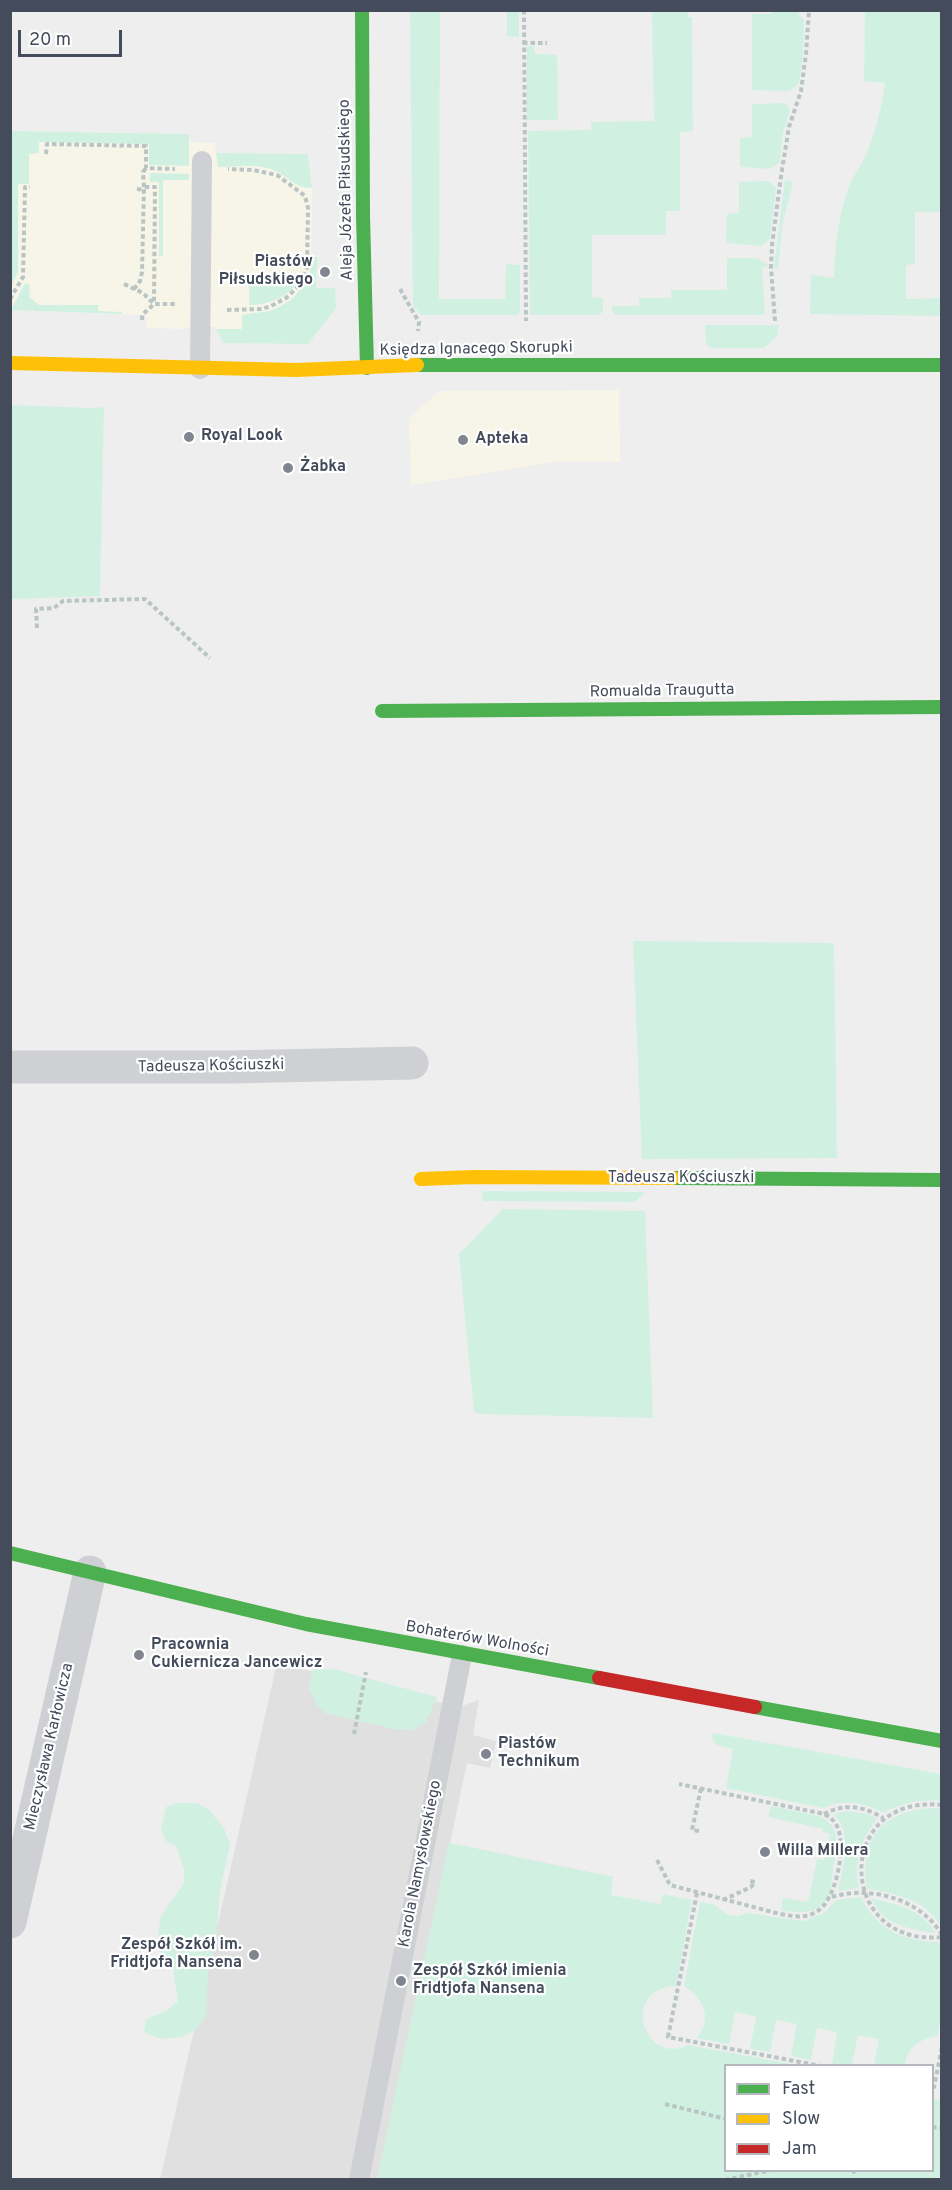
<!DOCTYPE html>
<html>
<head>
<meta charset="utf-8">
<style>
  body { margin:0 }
  #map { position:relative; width:952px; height:2190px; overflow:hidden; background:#efeeee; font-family:Overpass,sans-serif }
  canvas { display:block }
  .frame { position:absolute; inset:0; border:12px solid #444c5c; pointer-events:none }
  .legend { position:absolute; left:724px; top:2064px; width:210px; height:108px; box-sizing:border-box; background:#fff; border:2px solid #b4b7be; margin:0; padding:8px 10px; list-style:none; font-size:18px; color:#444c5c }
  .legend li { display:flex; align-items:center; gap:12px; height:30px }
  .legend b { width:30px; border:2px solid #b4b7be }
  .scale { position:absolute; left:18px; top:30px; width:104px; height:27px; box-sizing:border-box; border:3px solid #444c5c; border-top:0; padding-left:8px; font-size:18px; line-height:21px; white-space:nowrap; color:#444c5c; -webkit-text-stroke:4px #fff; paint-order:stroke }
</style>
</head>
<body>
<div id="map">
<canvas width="952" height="2190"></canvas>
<div class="frame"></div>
<ul class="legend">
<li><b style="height:8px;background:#4caf50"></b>Fast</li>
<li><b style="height:8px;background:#ffc107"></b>Slow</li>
<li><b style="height:8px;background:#c62828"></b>Jam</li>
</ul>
<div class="scale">20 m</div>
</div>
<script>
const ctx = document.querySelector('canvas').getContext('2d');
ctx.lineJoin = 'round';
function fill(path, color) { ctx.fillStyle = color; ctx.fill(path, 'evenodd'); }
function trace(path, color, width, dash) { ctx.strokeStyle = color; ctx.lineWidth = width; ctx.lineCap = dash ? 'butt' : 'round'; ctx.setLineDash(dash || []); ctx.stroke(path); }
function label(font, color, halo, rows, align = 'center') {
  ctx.font = font + ' Overpass,sans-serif'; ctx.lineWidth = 4.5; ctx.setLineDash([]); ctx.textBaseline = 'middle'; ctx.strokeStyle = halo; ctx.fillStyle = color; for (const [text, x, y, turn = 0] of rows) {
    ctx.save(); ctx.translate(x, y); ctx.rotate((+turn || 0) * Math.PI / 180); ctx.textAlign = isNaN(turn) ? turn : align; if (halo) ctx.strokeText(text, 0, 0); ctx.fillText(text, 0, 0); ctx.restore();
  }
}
fill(new Path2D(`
  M 19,131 L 189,134 L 190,142 L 215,143 L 216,153 L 308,154 L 312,188 L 311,267 L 309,280 L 293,298 L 281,306 L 269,311 L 243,315 L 242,329 L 216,329 L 216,327 L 188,327 L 186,329 L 146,328 L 146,315 L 11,310 L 11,286 L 18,272 L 12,231 Z
  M 619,390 L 620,462 L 561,461 L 411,485 L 409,419 L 439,391 Z`), '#f7f5e8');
fill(new Path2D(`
  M 277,1663 L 459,1707 L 479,1700 L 473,1735 L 496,1741 L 490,1768 L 467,1763 L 450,1843 L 613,1877 L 560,2179 L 160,2180 Z`), '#e0e0e0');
fill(new Path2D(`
  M 410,11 L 440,11 L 439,299 L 505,299 L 506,264 L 520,265 L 520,312 L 517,315 L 421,315 L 413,306 Z
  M 507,11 L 519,11 L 519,37 L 507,36 Z
  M 652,11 L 688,11 L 688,17 L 692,17 L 693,131 L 680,132 L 680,211 L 666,211 L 666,235 L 592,235 L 592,297 L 603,298 L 603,312 L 598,315 L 530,315 L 528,131 L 591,130 L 591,122 L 654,121 Z
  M 771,11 L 797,12 L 804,20 L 803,55 L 799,84 L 789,91 L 752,90 L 752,14 L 771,14 Z
  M 865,11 L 941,11 L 941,212 L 915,212 L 915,264 L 906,265 L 906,299 L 941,298 L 941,316 L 810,314 L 811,275 L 834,278 C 835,246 838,217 849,187 C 852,177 860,168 864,159 C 876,133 881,111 885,83 L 864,81 Z
  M 527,46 L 534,46 L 535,54 L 557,55 L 558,120 L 527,120 Z
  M 786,103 L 790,111 L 783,132 L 780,162 L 770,169 L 740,167 L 740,138 L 752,137 L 752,104 Z
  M 11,131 L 189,134 L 189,166 L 149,165 L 149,144 L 39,142 L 39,153 L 29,154 L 29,184 L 18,184 L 18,272 L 11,286 Z
  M 216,153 L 308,154 L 312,188 C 292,188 287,174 270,169 C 255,163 233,167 218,167 Z
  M 150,173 L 189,174 L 189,180 L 163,180 L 163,256 L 159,256 L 159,182 L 150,182 Z
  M 785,180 L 793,182 L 783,221 L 778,268 L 774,268 Z
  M 769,181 L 776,188 L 770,239 L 761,246 L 726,243 L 727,214 L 739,213 L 739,182 Z
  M 312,256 L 317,257 L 316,288 L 335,288 L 336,308 L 308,344 L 223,343 L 216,329 L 242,329 L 242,315 L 269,311 L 281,306 L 293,298 L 309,280 Z
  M 727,258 L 757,258 L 768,265 L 768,266 L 762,267 L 765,313 L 763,315 L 616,315 L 612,311 L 612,306 L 639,306 L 639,298 L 671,298 L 671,290 L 727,290 Z
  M 249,276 L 292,276 L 297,279 L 297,282 C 288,298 268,305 249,305 Z
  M 25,283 L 29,284 L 30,298 L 39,305 L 98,305 L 98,311 L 122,312 L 122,314 L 11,310 Z
  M 705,325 L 779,325 L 777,336 L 764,348 L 711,348 L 706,344 Z
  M 11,405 L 91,408 L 104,407 L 100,596 L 11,599 Z
  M 633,941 L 834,943 L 837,1158 L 642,1159 Z
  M 482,1191 L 645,1192 L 635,1202 L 483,1201 Z
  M 503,1209 L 645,1211 L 653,1418 L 481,1414 L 474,1412 L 459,1254 Z
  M 313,1667 L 337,1670 L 437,1697 L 426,1722 L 412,1730 L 395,1729 L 324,1713 L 315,1702 L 309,1688 Z
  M 713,1733 L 941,1774 L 941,1801 C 920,1799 902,1803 883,1813 C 865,1802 843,1799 823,1808 L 726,1788 L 733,1749 L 717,1745 L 712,1739 Z
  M 176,1803 L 197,1803 L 209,1810 L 224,1828 L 230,1845 L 220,1890 L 216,1943 L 208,1971 L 206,2016 L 197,2028 L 189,2034 L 181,2037 L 161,2039 L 144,2032 L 146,2019 L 166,2011 L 178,2001 L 172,1962 L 160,1953 L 158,1934 L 161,1916 L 184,1883 L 184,1869 L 176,1846 L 166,1841 L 161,1829 L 166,1807 Z
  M 771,1806 L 819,1816 C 842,1825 837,1849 833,1869 C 832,1878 832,1889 828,1897 C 819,1914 797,1914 781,1910 L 783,1898 L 808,1902 L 817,1859 L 824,1860 L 830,1834 L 823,1832 L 823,1829 L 768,1817 Z
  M 932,1808 L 941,1809 L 941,1927 C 926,1900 896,1893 867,1889 C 859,1839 881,1811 932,1808 Z
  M 847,1811 L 869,1814 L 877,1819 C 861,1839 853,1863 859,1888 L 838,1891 C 843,1866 854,1833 833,1814 Z
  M 449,1843 L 613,1877 L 611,1895 L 661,1904 L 663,1894 L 692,1900 L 676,1986 C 619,1988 644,2067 688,2045 L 796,2065 L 726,2066 L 726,2170 L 932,2170 L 933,2100 L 941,2099 L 941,2179 L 377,2179 Z
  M 861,1897 C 877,1930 903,1941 939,1942 L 941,1947 L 942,2016 L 937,2036 C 920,2039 907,2047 905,2065 L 874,2065 L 879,2039 L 858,2035 L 852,2065 L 832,2064 L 837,2032 L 817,2028 L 811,2060 L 791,2056 L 797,2024 L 776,2020 L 770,2052 L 750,2049 L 756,2016 L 735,2012 L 729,2044 L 697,2038 C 713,2018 704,1999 684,1986 L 700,1902 L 713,1904 L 728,1915 L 737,1916 L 749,1913 L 803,1921 L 824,1913 L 836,1900 Z
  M 871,1898 C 897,1904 921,1909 936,1933 C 911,1930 882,1925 871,1898 Z`), '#d0f1e2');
trace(new Path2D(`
  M 524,10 L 526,321
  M 523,43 L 547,43
  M 46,154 L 47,144 L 146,146 L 146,168 L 175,169
  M 144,187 L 143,172 L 146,168
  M 137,189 L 144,190
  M 124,284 L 143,293 L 154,304
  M 134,289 L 140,281 L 142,272 L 144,187 L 155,187 L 154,304
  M 400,289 L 419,322 L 418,331
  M 10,299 L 23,277 L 25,187 L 30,187
  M 227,310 L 262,309 L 271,306 L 286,298 L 301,284 L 307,268 L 308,208 L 305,196 L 277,175 L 253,170 L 228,169
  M 142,320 L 142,315 L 154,304 L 175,304
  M 775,321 L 771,267 L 772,245 L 781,176 L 789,127 L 801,91 L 806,54 L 809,10
  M 37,628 L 36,609 L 54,608 L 63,601 L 145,599 L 210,658
  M 354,1734 L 366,1672
  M 942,1805 C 833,1793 836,1948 942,1937
  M 824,1814 C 844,1803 864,1806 883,1818
  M 699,1831 L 692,1830 L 701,1788
  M 657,1860 L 670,1885 L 780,1914 C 792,1916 804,1919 816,1912 C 836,1902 847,1846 837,1826 C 834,1820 830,1817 824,1814 L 679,1784
  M 697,1893 L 668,2037 L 821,2066
  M 832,1897 C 870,1885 921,1899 942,1935
  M 723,1900 L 751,1887 L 755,1882 L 750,1881
  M 932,2087 L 934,2087 L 942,2047
  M 665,2104 L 726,2119
  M 932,2127 L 942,2128
  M 852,2170 L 857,2175
  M 725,2180 L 771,2170`), '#b9c5c4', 4, [4.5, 3]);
trace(new Path2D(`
  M 200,369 L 202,161
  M 359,2180 L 462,1655`), '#ced0d4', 20);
trace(new Path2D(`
  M 10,1067 L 231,1067 L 412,1063
  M 10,1922 L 90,1572`), '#ced0d4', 33);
trace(new Path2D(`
  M 362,10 L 363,216 L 367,368
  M 417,365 L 942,365
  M 382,711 L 942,707
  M 673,1178 L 942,1180
  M 10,1553 L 306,1624 L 599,1678
  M 755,1707 L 942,1741`), '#4caf50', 14);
trace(new Path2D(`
  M 10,363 L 296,370 L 417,365
  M 421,1179 L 474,1177 L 673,1178`), '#ffc107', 14);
trace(new Path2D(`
  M 599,1678 L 755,1707`), '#c62828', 14);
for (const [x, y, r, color] of [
  [325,272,6,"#80858f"],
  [189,437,6,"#80858f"],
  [463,440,6,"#80858f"],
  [288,468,6,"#80858f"],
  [139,1655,6,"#80858f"],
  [486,1754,6,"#80858f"],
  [765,1852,6,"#80858f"],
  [254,1955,6,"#80858f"],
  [401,1981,6,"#80858f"]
]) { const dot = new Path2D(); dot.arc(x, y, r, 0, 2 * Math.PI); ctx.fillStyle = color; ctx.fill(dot); trace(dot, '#fff', 2); }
label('16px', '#444c5c', '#fff', [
  ["Aleja Józefa Piłsudskiego",347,190,-91],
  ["Księdza Ignacego Skorupki",476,350,-1],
  ["Romualda Traugutta",662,692,-1],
  ["Tadeusza Kościuszki",211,1067,-1],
  ["Tadeusza Kościuszki",681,1179],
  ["Bohaterów Wolności",477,1640,10],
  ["Mieczysława Karłowicza",50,1747,-77],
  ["Karola Namysłowskiego",421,1864,-79]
]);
label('bold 16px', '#444c5c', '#fff', [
  ["Piastów",313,263,"right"],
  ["Piłsudskiego",313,281,"right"],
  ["Royal Look",201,437],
  ["Apteka",475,440],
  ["Żabka",300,468],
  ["Pracownia",151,1646],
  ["Cukiernicza Jancewicz",151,1664],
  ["Piastów",498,1745],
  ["Technikum",498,1763],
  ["Willa Millera",777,1852],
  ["Zespół Szkół im.",242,1946,"right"],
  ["Fridtjofa Nansena",242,1964,"right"],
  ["Zespół Szkół imienia",413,1972],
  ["Fridtjofa Nansena",413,1990]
], 'left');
</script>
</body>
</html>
